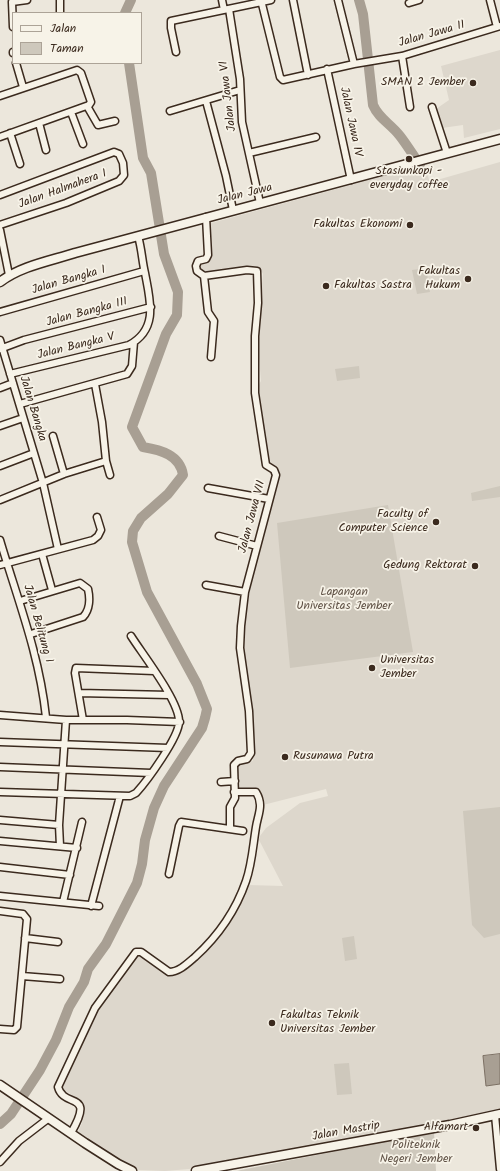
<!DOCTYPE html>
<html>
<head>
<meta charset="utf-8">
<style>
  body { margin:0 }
  #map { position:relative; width:500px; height:1171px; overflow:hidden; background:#ece7dc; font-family:Kalam,sans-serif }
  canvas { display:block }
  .legend { position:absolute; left:12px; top:12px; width:130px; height:52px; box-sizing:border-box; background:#f7f3e8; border:1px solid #aca397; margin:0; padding:5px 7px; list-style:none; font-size:12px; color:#3b2a1e }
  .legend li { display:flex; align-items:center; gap:8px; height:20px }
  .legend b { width:20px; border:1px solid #aca397 }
</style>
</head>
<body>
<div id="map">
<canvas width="500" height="1171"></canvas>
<ul class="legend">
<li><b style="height:5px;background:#f7f3e8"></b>Jalan</li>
<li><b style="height:11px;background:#cec8bc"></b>Taman</li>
</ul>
</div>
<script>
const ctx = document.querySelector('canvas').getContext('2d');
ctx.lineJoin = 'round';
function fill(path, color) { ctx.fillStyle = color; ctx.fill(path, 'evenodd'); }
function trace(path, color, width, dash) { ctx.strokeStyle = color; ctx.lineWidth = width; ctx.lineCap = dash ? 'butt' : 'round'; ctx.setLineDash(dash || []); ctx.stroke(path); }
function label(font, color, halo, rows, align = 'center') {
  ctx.font = font + ' Kalam,sans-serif'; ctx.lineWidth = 3.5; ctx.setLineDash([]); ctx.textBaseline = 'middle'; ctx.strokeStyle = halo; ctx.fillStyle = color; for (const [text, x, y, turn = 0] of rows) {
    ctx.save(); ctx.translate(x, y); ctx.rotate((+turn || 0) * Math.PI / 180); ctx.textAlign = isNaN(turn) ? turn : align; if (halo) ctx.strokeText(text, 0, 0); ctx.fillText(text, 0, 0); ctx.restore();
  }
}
fill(new Path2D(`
  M 500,50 L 500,129 L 464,138 L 463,125 L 442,128 L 436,109 L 449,100 L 441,66 Z
  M 500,162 L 500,1109 L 375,1136 L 189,1169 L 165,1171 L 139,1170 L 127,1165 L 77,1134 L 82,1123 L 84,1111 L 82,1103 L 77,1098 L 62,1089 L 98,1010 L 137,955 L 173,974 L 228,923 L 248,885 L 283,886 L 259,840 L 260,836 L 266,828 L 300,803 L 328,796 L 326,789 L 263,805 L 258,790 L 237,790 L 238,763 L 253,761 L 251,714 L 242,651 L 244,626 L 251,584 L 267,515 L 280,472 L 278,469 L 267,466 L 256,390 L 261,381 L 257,333 L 263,274 L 260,268 L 254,266 L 207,274 L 202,273 L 199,267 L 207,261 L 211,254 L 208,224 L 424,165 L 430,182 Z`), '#ddd7cc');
fill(new Path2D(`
  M 426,268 L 430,292 L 417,294 L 412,270 Z
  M 359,366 L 360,378 L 337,381 L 335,369 Z
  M 500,486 L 500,497 L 472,501 L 471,493 Z
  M 388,505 L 413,652 L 290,668 L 277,523 Z
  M 500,807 L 500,934 L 484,938 L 472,925 L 463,811 Z
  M 354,936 L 357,959 L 345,961 L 342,938 Z
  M 349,1063 L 352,1094 L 337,1095 L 334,1064 Z
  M 434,1132 L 436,1171 L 237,1171 L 241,1170 Z`), '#cec8bc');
const water = new Path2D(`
  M 500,1054 L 500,1084 L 486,1086 L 483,1056 Z`);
fill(water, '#a89f93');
trace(water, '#7c7064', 1);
trace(new Path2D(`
  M 359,0 L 363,14 L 373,105 C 379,119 390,123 400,136 C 407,145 413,155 420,165
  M 125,13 L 131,0
  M 0,1124 L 11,1114 L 40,1070 L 56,1040 L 69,1007 L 84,982 L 88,969 L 106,944 L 137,883 L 142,864 L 145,840 L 154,808 L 164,786 L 202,728 L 205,718 L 207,709 L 197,684 L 147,592 L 132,542 L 133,531 L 141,518 L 168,494 L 183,475 C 180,455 161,450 143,447 L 132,427 L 166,334 L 177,315 L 178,292 L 164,254 L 151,173 L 143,158 L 129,63`), '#a89f93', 10);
const street = new Path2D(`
  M 60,0 L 60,13
  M 222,0 L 224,10
  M 261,0 L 280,77 L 283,80 L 354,64 L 402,56 L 500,26
  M 293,0 L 308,75
  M 338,0 L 354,64
  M 490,0 L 497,27
  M 409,3 L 419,0
  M 229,9 L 240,79 L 242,122 L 260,203
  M 13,27 L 12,2 L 27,0
  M 13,52 L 13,53
  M 176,52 L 171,28 L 171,21 L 271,0
  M 402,56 L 410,107
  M 16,63 L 23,87
  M 327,69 L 351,180
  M 0,96 L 77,70 L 81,73 L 91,102 L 89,105 L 0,137
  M 206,101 L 226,176 L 233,210
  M 87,106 L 98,125 L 115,121
  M 432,107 L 447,153
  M 170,111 L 240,90
  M 71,112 L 83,144
  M 39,123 L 46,150
  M 10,133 L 20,164
  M 249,153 L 316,137
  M 0,195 L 114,152 L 119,154 L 123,163 L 124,175 L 119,181 L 66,203 L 0,225
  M 206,217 L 208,255 L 206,259 L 198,261 L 196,266 L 197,271 L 204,276 L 247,270 L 257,271 L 258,303 L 255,336 L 255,393 L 266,465 L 274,470 L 276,475 L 245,592 L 241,626 L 240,648 L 249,711 L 251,753 L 247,759 L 238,761 L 234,765 L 235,798 L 230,807 L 230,829
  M 0,230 L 9,275
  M 204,276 L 208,312 L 214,321 L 211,357
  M 0,312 L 144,271
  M 0,340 L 43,483 L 58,549
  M 0,349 L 24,340 L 151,307
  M 10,374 L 129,345 C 159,329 150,300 145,273 C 142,261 142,250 138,236
  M 95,384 L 102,422 L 106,461 L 110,475
  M 0,388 L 13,383
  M 20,404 L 127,374 L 132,366 L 134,342
  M 0,426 L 23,418
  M 53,436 L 64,474
  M 0,466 L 34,453
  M 208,488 L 269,499
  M 0,500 L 64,474 L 106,461
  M 219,536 L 257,546
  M 0,540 C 18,601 39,653 46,717
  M 42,554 L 52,590
  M 0,565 L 93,540 L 98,536 L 101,530 L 97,517
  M 206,585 L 245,592
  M 20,601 L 80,583 L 88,589 C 90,598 90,610 83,617 L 31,634
  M 79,693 L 169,695
  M 0,715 L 66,720 L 127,720 L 180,722
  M 83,720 L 75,673 L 76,668 L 154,671
  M 0,742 L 168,748
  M 0,767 L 151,773
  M 221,782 L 235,781
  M 0,792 L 130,796 L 136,793 C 147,781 179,737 179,722 C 180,702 143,655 131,636
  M 0,820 L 59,825
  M 0,841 L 77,848
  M 60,846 L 59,825 L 66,720
  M 0,867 L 70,875
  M 169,874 L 179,826 L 181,822 L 243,831
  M 0,896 L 99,906
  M 63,902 L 82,822
  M 91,906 L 120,796
  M 0,911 L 23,914 L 27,919 L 17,1027 L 14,1030 L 0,1029
  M 25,938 L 58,942
  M 22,976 L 60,979
  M 495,1115 L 500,1169
  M 71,1133 C 96,1090 64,1109 58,1087 L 95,1008 L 136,952 L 141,952 L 169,972 C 179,972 188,963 195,957 C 217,937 236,910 246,881 C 252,864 253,845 256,827 C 258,814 264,805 256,792 L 234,792
  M 0,1162 L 19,1141 L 49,1118`);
const secondary = new Path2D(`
  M 0,282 C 21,266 50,261 75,253 L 500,139
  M 0,1085 L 85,1143 L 118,1164 L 132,1171
  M 196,1171 L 450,1125 L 500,1114`);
trace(street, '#3b2a1e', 9);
trace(secondary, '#3b2a1e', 11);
trace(street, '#f7f3e8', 6);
trace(secondary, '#f7f3e8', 8);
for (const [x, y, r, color] of [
  [473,83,4,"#3b2a1e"],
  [409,159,4,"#3b2a1e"],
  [410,225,4,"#3b2a1e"],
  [468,279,4,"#3b2a1e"],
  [326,286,4,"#3b2a1e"],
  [436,522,4,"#3b2a1e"],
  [475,566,4,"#3b2a1e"],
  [372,668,4,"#3b2a1e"],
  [285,757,4,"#3b2a1e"],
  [272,1023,4,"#3b2a1e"],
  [476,1128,4,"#3b2a1e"]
]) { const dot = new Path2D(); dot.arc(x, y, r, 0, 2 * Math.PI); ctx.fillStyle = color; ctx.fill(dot); trace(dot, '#f7f3e8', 1.5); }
label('12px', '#3b2a1e', '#f7f3e8', [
  ["Jalan Jawa II",432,35,-16],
  ["Jalan Jawa VI",229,96,-97],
  ["Jalan Jawa IV",350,122,78],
  ["Jalan Halmahera I",63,190,-20],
  ["Jalan Jawa",245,195,-14],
  ["Jalan Bangka I",69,281,-16],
  ["Jalan Bangka III",87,313,-15],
  ["Jalan Bangka V",76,347,-14],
  ["Jalan Bangka",32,409,73],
  ["Jalan Jawa VII",253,517,-75],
  ["Jalan Belitung I",37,624,74],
  ["Jalan Mastrip",346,1132,-10]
]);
label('12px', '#3b2a1e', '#f7f3e8', [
  ["SMAN 2 Jember",465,83],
  ["Stasiunkopi -",409,172,"center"],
  ["everyday coffee",409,186,"center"],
  ["Fakultas Ekonomi",402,225],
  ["Fakultas",460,272],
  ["Hukum",460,286],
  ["Fakultas Sastra",334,286,"left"],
  ["Faculty of",428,515],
  ["Computer Science",428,529],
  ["Gedung Rektorat",467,566],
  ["Universitas",380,661,"left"],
  ["Jember",380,675,"left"],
  ["Rusunawa Putra",293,757,"left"],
  ["Fakultas Teknik",280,1016,"left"],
  ["Universitas Jember",280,1030,"left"],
  ["Alfamart",468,1128]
], 'right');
label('12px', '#605246', '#f7f3e8', [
  ["Lapangan",344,593],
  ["Universitas Jember",344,607],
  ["Politeknik",416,1146],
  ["Negeri Jember",416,1160]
]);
</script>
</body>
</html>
